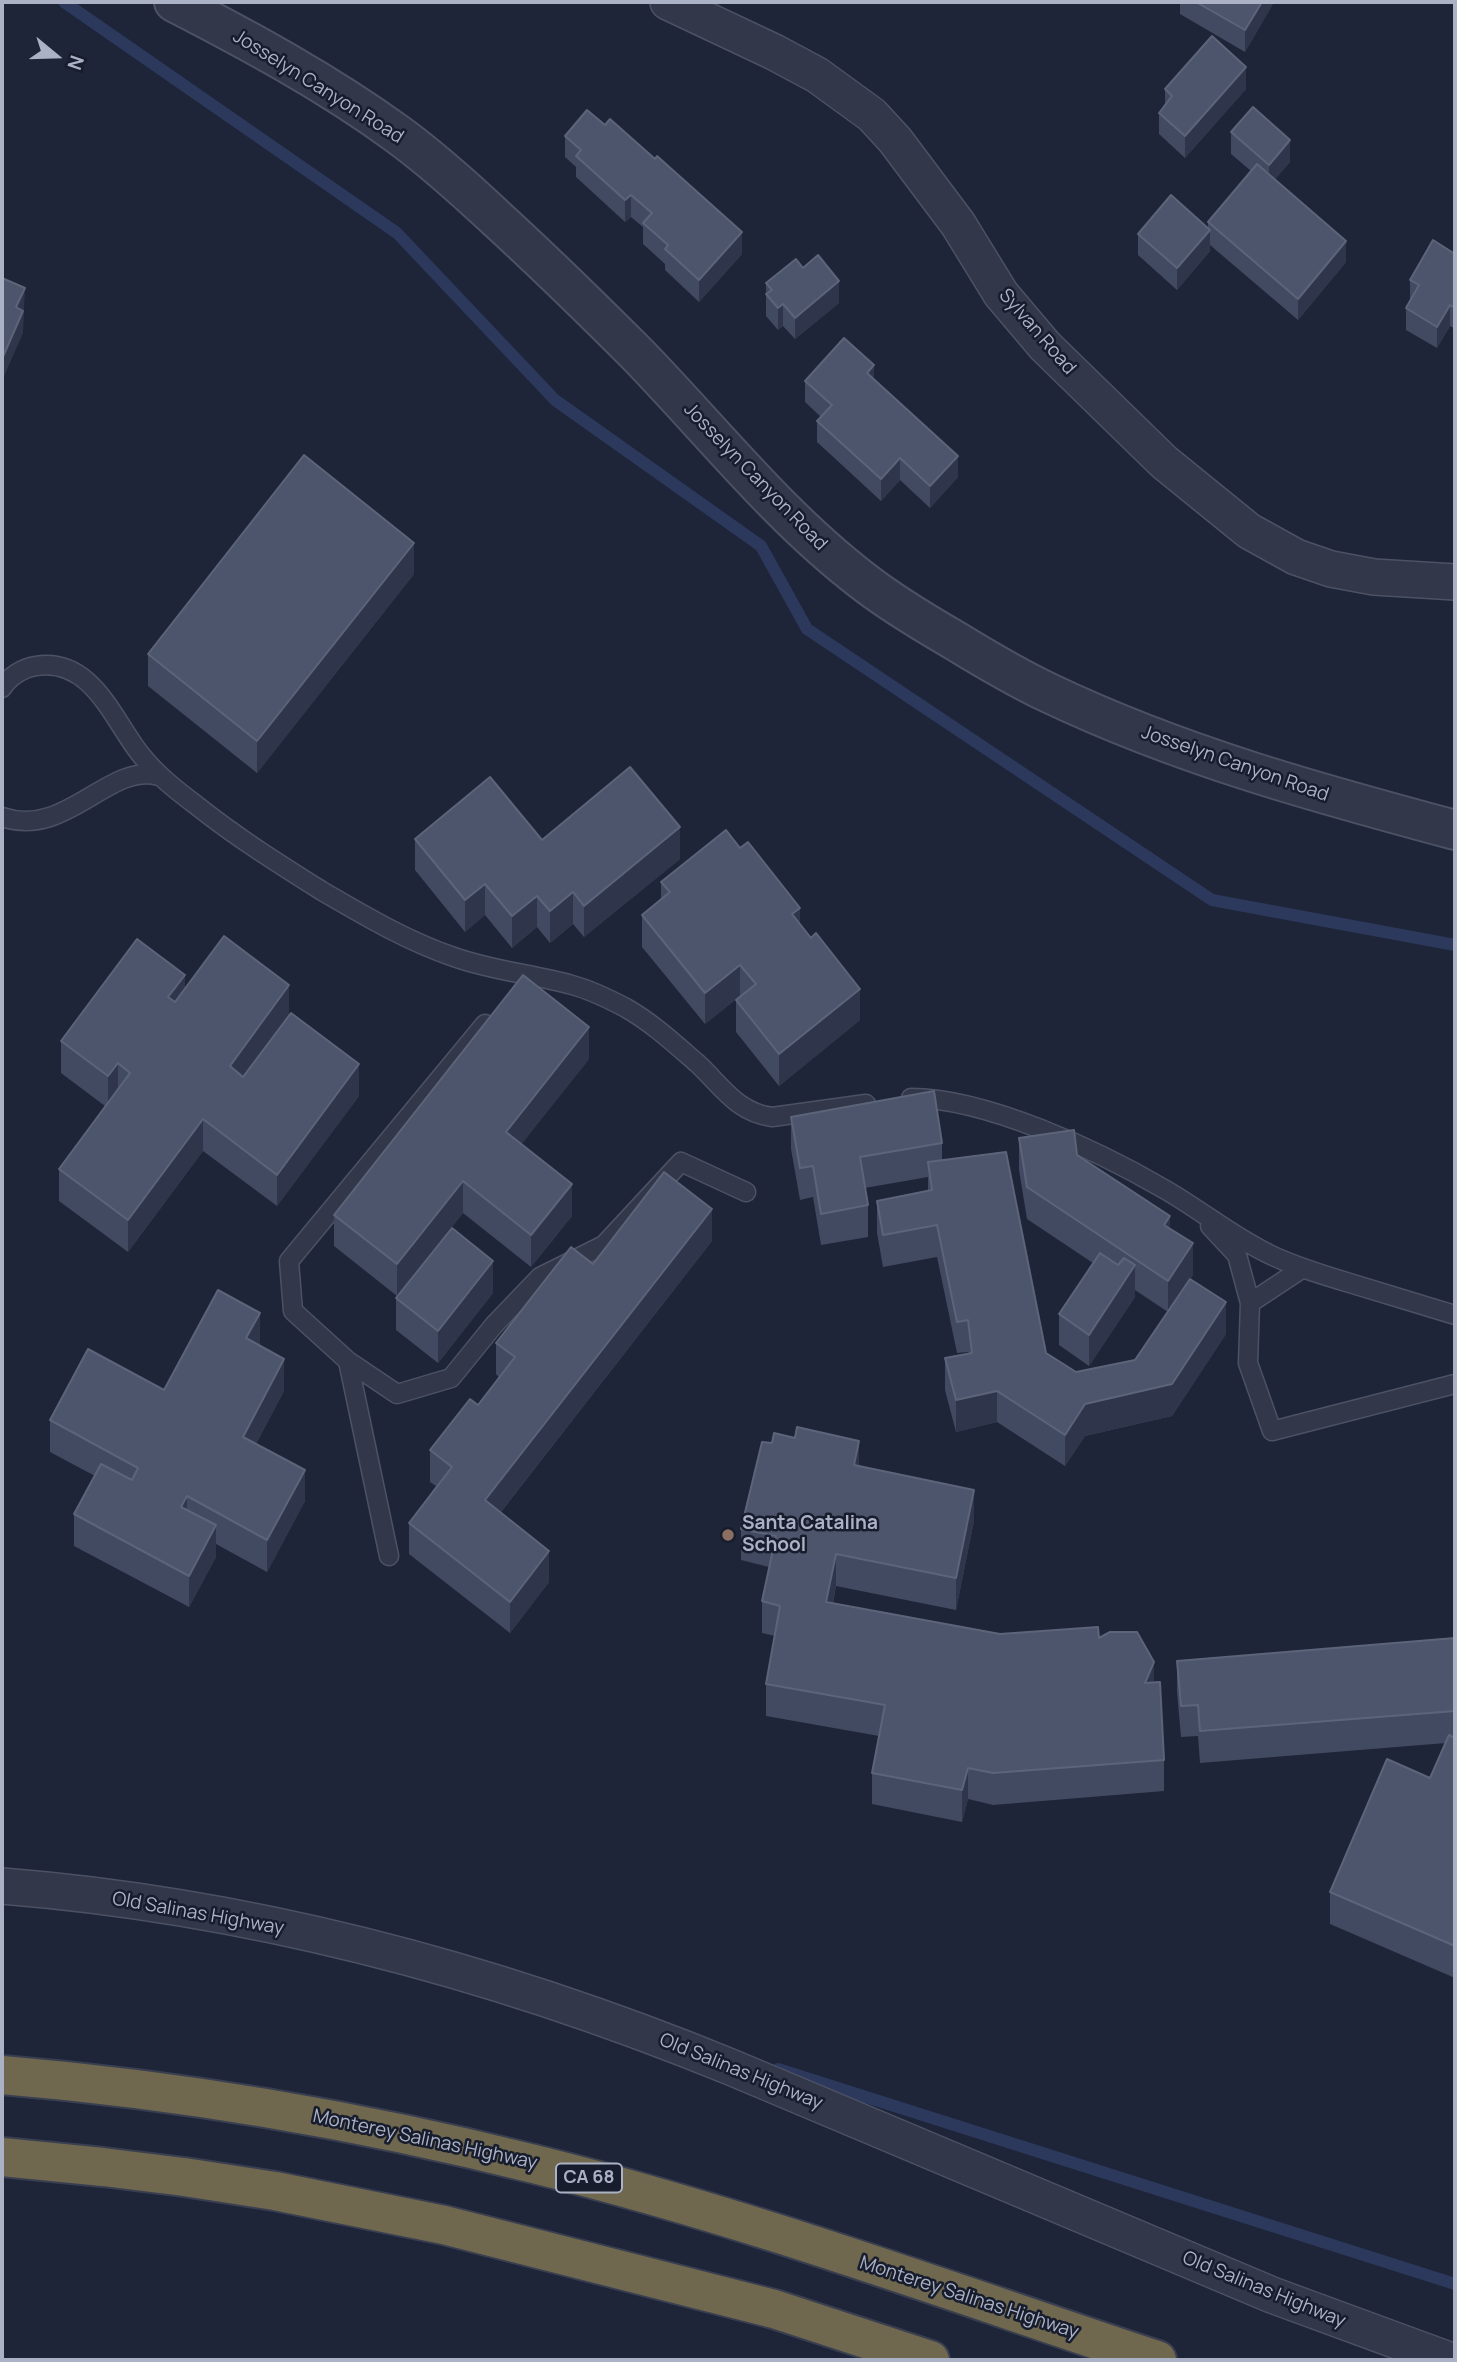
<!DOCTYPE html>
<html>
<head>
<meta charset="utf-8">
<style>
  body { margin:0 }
  #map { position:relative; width:1457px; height:2362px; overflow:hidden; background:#1e2538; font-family:Manrope,sans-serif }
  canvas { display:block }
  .frame { position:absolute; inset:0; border:4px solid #acb2c6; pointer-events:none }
  .north { position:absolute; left:21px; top:21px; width:70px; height:70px; -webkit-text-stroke:5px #171d2d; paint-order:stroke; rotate:109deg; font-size:19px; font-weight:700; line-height:28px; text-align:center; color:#acb2c6 }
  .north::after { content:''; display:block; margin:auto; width:24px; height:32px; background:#acb2c6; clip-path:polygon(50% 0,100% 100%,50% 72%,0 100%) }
</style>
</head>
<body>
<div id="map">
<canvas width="1457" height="2362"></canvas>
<div class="frame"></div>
<div class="north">N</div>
</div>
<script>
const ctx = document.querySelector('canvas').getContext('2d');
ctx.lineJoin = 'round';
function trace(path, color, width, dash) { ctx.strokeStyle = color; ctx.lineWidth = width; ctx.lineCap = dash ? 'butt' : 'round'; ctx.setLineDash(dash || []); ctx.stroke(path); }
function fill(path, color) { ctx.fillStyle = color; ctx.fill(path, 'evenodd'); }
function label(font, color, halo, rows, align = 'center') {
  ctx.font = font + ' Manrope,sans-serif'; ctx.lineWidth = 5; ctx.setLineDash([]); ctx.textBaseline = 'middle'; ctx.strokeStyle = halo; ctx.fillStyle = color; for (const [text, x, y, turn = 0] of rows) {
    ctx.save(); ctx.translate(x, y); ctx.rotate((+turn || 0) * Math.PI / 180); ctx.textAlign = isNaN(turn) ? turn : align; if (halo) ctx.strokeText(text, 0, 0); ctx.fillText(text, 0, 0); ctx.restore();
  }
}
trace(new Path2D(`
  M 64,2 L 397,233 L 555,400 L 761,546 L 807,629 L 1212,900 L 1455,945
  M 778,2069 L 1455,2284`), '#2c395d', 12);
const service = new Path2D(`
  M 2,688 C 9,677 22,668 36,666 C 92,657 113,720 141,755 C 157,775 176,790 196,805 C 236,837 279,864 322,891 C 365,916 407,941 454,957 C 493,971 533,974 572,985 C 591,990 609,999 626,1008 C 651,1022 675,1044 697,1063 C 721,1085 736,1112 772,1117 L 866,1104
  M 2,817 C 67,839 108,762 159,776
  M 485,1024 L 289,1261 L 293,1311 L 348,1361 L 397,1394 L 451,1378 L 494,1325 L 540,1277 L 604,1245 L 681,1162 L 746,1192
  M 911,1098 C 986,1098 1099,1151 1164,1189 C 1201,1210 1234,1238 1273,1256 C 1299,1268 1326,1276 1353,1284 C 1387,1294 1421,1305 1455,1315
  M 1210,1226 L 1237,1255 L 1250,1303 L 1248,1363 L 1272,1431 L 1455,1384
  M 1250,1303 L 1303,1268
  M 348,1361 L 389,1556`);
const minor = new Path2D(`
  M 668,2 L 774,52 L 817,75 L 872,115 L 895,140 L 958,224 L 1001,294 L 1045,346 L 1164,462 L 1249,531 L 1296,557 L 1331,569 L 1374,577 L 1455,582
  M 2,1886 C 253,1906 501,1973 733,2068 L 1272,2295 L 1449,2360`);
const tertiary = new Path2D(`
  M 174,2 C 250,41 327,83 396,133 C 432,159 465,189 497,219 C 545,263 591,308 637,354 C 711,430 778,516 863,581 C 891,603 923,622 954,640 C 985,659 1017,678 1049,693 C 1179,755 1317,793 1455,830`);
const motorway = new Path2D(`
  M 2,2075 C 182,2090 358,2120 534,2164 C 745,2216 951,2292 1157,2360
  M 2,2157 L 103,2167 L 184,2177 L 275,2191 L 444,2225 L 774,2309 L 930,2360`);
trace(service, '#4c5264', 21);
trace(minor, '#4c5264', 38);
trace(tertiary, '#4c5264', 42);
trace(motorway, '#393f50', 42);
trace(service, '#323849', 18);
trace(minor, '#323849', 35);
trace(tertiary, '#323849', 38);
trace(motorway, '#6f684e', 38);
fill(new Path2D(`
  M 1180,2 L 1274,2 L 1245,52 L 1180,14 Z
  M 1165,89 L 1246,89 L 1185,158 L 1159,134 L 1159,113 L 1165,106 Z
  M 1231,132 L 1290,162 L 1275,179 L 1346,262 L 1298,320 L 1210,245 L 1210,251 L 1177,290 L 1138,255 L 1138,234 L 1208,228 L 1208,222 L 1251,171 L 1231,154 Z
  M 565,136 L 742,254 L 699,302 L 665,270 L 665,264 L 643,244 L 643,227 L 631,217 L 625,222 L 576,177 L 576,167 L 565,157 Z
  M 1455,254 L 1455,329 L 1450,326 L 1437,348 L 1406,330 L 1406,308 L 1410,302 L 1410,280 Z
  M 803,268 L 839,303 L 795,339 L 783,326 L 778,330 L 766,316 L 766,283 Z
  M 874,379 L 958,477 L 930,508 L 900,480 L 881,501 L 817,442 L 817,421 L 821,417 L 805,402 L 805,381 Z
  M 414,574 L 257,773 L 148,686 L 148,654 Z
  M 415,839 L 542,840 L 680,859 L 584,937 L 573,924 L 550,943 L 537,927 L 512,948 L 485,915 L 465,932 L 415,870 Z
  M 661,882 L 800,924 L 860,1020 L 779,1086 L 736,1032 L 736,1000 L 740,996 L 705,1024 L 642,947 L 642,915 L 661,899 Z
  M 185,989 L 289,1014 L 359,1096 L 277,1206 L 203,1151 L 128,1252 L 59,1201 L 59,1169 L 105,1106 L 61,1073 L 61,1041 Z
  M 589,1059 L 521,1144 L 572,1216 L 531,1267 L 463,1213 L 397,1296 L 334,1246 L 334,1215 Z
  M 791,1117 L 942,1143 L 942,1160 L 1046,1353 L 1076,1372 L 1135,1360 L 1168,1312 L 1135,1290 L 1135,1297 L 1089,1366 L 1059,1345 L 1059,1314 L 1093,1263 L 1027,1219 L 1019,1170 L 1019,1138 L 1077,1155 L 1170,1228 L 1193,1275 L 1190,1279 L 1226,1334 L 1172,1416 L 1085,1436 L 1065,1466 L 997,1422 L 956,1432 L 945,1390 L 945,1358 L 969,1353 L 968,1352 L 957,1353 L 937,1257 L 883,1267 L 877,1233 L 877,1201 L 928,1191 L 928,1177 L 865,1188 L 868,1205 L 868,1237 L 821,1245 L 813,1197 L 800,1200 L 791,1149 Z
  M 712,1241 L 501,1512 L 549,1582 L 510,1633 L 409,1554 L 409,1523 L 436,1486 L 430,1482 L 430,1450 L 478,1405 L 499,1377 L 496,1374 L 496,1343 L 593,1264 Z
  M 493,1293 L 438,1363 L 396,1330 L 396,1298 Z
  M 260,1344 L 259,1346 L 284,1391 L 256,1444 L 305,1501 L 267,1572 L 216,1544 L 216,1557 L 189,1607 L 74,1546 L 74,1514 L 95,1476 L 50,1452 L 50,1420 L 164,1390 Z
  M 859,1466 L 974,1521 L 956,1610 L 836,1586 L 833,1603 L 1000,1634 L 1099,1638 L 1154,1683 L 1164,1760 L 1164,1791 L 993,1805 L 968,1799 L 962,1822 L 872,1804 L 872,1773 L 879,1736 L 766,1716 L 766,1684 L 775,1636 L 762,1633 L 762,1601 L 769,1567 L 741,1560 L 741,1529 Z
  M 1455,1638 L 1455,1978 L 1330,1924 L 1330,1892 L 1430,1778 L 1446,1743 L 1200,1763 L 1198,1736 L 1181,1737 L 1177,1692 L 1177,1661 Z`), '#424a61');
fill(new Path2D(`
  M 1262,2 L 1274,2 L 1245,52 L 1245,30 Z
  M 1246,67 L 1246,89 L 1185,158 L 1185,136 Z
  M 1290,140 L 1290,162 L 1269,187 L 1269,165 Z
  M 631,195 L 631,217 L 625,222 L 625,200 Z
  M 1210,230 L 1210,251 L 1177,290 L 1177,268 Z
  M 742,232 L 742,254 L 699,302 L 699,280 Z
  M 1346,241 L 1346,262 L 1298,320 L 1298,299 Z
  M 839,281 L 839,303 L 795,339 L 795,318 Z
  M 25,288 L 23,333 L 2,381 L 2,359 L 16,307 Z
  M 783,304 L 783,326 L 778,330 L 778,308 Z
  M 1450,305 L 1450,326 L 1437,348 L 1437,327 Z
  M 874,365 L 874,387 L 867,373 Z
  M 958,456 L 958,477 L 930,508 L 930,486 Z
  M 900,458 L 900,480 L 881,501 L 881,479 Z
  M 414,543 L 414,574 L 257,773 L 257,741 Z
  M 680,827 L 680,859 L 584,937 L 584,906 Z
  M 485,884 L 485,915 L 465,932 L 465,900 Z
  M 573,892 L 573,924 L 550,943 L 550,911 Z
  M 537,896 L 537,927 L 512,948 L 512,916 Z
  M 800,908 L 800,939 L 792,914 Z
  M 740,965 L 740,996 L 705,1024 L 705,993 Z
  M 185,975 L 185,1006 L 168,1029 L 168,997 Z
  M 289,985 L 289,1016 L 230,1097 L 230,1066 Z
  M 860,989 L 860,1020 L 779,1086 L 779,1054 Z
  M 589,1027 L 589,1059 L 506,1164 L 506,1132 Z
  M 118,1063 L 118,1095 L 108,1108 L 108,1076 Z
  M 359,1064 L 359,1096 L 277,1206 L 277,1175 Z
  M 203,1119 L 203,1151 L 128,1252 L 128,1220 Z
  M 463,1181 L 463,1213 L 397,1296 L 397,1264 Z
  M 572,1184 L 572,1216 L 531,1267 L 531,1235 Z
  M 712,1209 L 712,1241 L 485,1532 L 485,1500 Z
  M 1170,1216 L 1170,1248 L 1164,1225 Z
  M 1193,1243 L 1193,1275 L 1168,1312 L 1168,1281 Z
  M 493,1261 L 493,1293 L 438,1363 L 438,1331 Z
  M 1135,1265 L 1135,1297 L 1089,1366 L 1089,1335 Z
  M 1226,1302 L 1226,1334 L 1172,1416 L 1085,1436 L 1065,1466 L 1065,1435 L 1085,1404 Z
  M 260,1313 L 260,1344 L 246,1370 L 246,1338 Z
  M 284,1359 L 284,1391 L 243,1468 L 243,1437 Z
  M 997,1391 L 997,1422 L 956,1432 L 956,1400 Z
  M 859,1441 L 859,1473 L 854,1465 Z
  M 305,1470 L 305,1501 L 267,1572 L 267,1540 Z
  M 974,1490 L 974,1521 L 956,1610 L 956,1578 Z
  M 187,1496 L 187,1528 L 181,1507 Z
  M 216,1525 L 216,1557 L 189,1607 L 189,1576 Z
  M 549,1551 L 549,1582 L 510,1633 L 510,1602 Z
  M 836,1554 L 836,1586 L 826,1633 L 826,1602 Z
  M 1154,1662 L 1154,1693 L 1145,1683 Z
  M 968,1768 L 968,1799 L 962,1822 L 962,1790 Z`), '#2f364c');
const building = new Path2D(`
  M 1196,2 L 1262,2 L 1245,30 Z
  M 1212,36 L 1246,67 L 1185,136 L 1159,113 L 1172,96 L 1165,89 Z
  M 1253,107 L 1290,140 L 1269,165 L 1231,132 Z
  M 587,110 L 605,125 L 610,119 L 655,159 L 657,156 L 742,232 L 699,280 L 665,249 L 668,245 L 643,223 L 652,213 L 631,195 L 625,200 L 576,156 L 581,150 L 565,136 Z
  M 1257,164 L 1346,241 L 1298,299 L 1208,222 Z
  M 1171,195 L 1210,230 L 1177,268 L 1138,234 Z
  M 1433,240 L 1455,254 L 1455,308 L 1450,305 L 1437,327 L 1406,308 L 1419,285 L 1410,280 Z
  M 818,255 L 839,281 L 795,318 L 783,304 L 778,308 L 766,294 L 772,290 L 766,283 L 796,259 L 803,268 Z
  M 2,278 L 25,288 L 16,307 L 23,311 L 2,359 Z
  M 844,338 L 874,365 L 867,373 L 958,456 L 930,486 L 900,458 L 881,479 L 817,421 L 832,405 L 805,381 Z
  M 304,455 L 414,543 L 257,741 L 148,654 Z
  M 630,767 L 680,827 L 584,906 L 573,892 L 550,911 L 537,896 L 512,916 L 485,884 L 465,900 L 415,839 L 490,777 L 542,840 Z
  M 726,830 L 740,848 L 748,842 L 800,908 L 792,914 L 811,938 L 816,933 L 860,989 L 779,1054 L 736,1000 L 756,984 L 740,965 L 705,993 L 642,915 L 670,892 L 661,882 Z
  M 224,936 L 289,985 L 230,1066 L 243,1077 L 291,1013 L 359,1064 L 277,1175 L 203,1119 L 128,1220 L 59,1169 L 130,1073 L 118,1063 L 108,1076 L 61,1041 L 137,939 L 185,975 L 168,997 L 175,1002 Z
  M 523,975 L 589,1027 L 506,1132 L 572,1184 L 531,1235 L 463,1181 L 397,1264 L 334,1215 Z
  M 934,1091 L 942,1143 L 860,1157 L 868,1205 L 821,1214 L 813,1166 L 800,1168 L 791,1117 Z
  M 1074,1130 L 1077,1155 L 1170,1216 L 1164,1225 L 1193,1243 L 1168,1281 L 1027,1187 L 1019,1138 Z
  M 1006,1152 L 1046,1353 L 1076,1372 L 1135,1360 L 1190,1279 L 1226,1302 L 1172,1384 L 1085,1404 L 1065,1435 L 997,1391 L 956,1400 L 945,1358 L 972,1353 L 968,1320 L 957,1322 L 937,1225 L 883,1235 L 877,1201 L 932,1190 L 928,1162 Z
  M 664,1172 L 712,1209 L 485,1500 L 549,1551 L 510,1602 L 409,1523 L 452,1467 L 430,1450 L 470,1399 L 478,1405 L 515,1357 L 496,1343 L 571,1247 L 593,1264 Z
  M 452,1228 L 493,1261 L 438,1331 L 396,1298 Z
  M 1100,1253 L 1118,1265 L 1124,1258 L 1135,1265 L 1089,1335 L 1059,1314 Z
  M 218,1290 L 260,1313 L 246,1338 L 284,1359 L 243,1437 L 305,1470 L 267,1540 L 187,1496 L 181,1507 L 216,1525 L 189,1576 L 74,1514 L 101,1464 L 132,1480 L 138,1468 L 50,1420 L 88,1349 L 164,1390 Z
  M 797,1427 L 859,1441 L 854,1465 L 974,1490 L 956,1578 L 836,1554 L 826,1602 L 1000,1634 L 1098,1627 L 1099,1638 L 1110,1632 L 1137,1632 L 1154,1662 L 1145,1683 L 1160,1682 L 1164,1760 L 993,1773 L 968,1768 L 962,1790 L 872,1773 L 885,1705 L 766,1684 L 780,1606 L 762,1601 L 776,1536 L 741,1529 L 762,1442 L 772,1443 L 774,1433 L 795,1438 Z
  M 1455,1638 L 1455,1711 L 1200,1731 L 1198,1705 L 1181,1706 L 1177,1661 Z
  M 1449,1735 L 1455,1738 L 1455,1946 L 1330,1892 L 1387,1759 L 1430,1778 Z`);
fill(building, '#4d556c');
trace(building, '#5c647a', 2);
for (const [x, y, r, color] of [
  [728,1535,7,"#8d6e63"]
]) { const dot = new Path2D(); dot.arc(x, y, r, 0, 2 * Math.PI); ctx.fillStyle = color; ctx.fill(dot); trace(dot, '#171d2d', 2.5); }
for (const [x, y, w] of [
  [589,2178,66]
]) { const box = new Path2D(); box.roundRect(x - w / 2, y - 14.5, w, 29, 5); ctx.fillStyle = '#171d2d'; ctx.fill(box); trace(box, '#acb2c6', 2); }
label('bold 18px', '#acb2c6', null, [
  ["CA 68",589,2178]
]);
label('19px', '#acb2c6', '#171d2d', [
  ["Josselyn Canyon Road",318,87,32],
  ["Sylvan Road",1037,332,49],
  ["Josselyn Canyon Road",755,477,46],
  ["Josselyn Canyon Road",1235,764,19],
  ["Old Salinas Highway",198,1914,10],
  ["Old Salinas Highway",741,2072,22],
  ["Monterey Salinas Highway",425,2140,12],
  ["Old Salinas Highway",1264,2290,22],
  ["Monterey Salinas Highway",969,2298,18]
]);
label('bold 19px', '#acb2c6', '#171d2d', [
  ["Santa Catalina",742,1524],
  ["School",742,1546]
], 'left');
</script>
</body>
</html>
